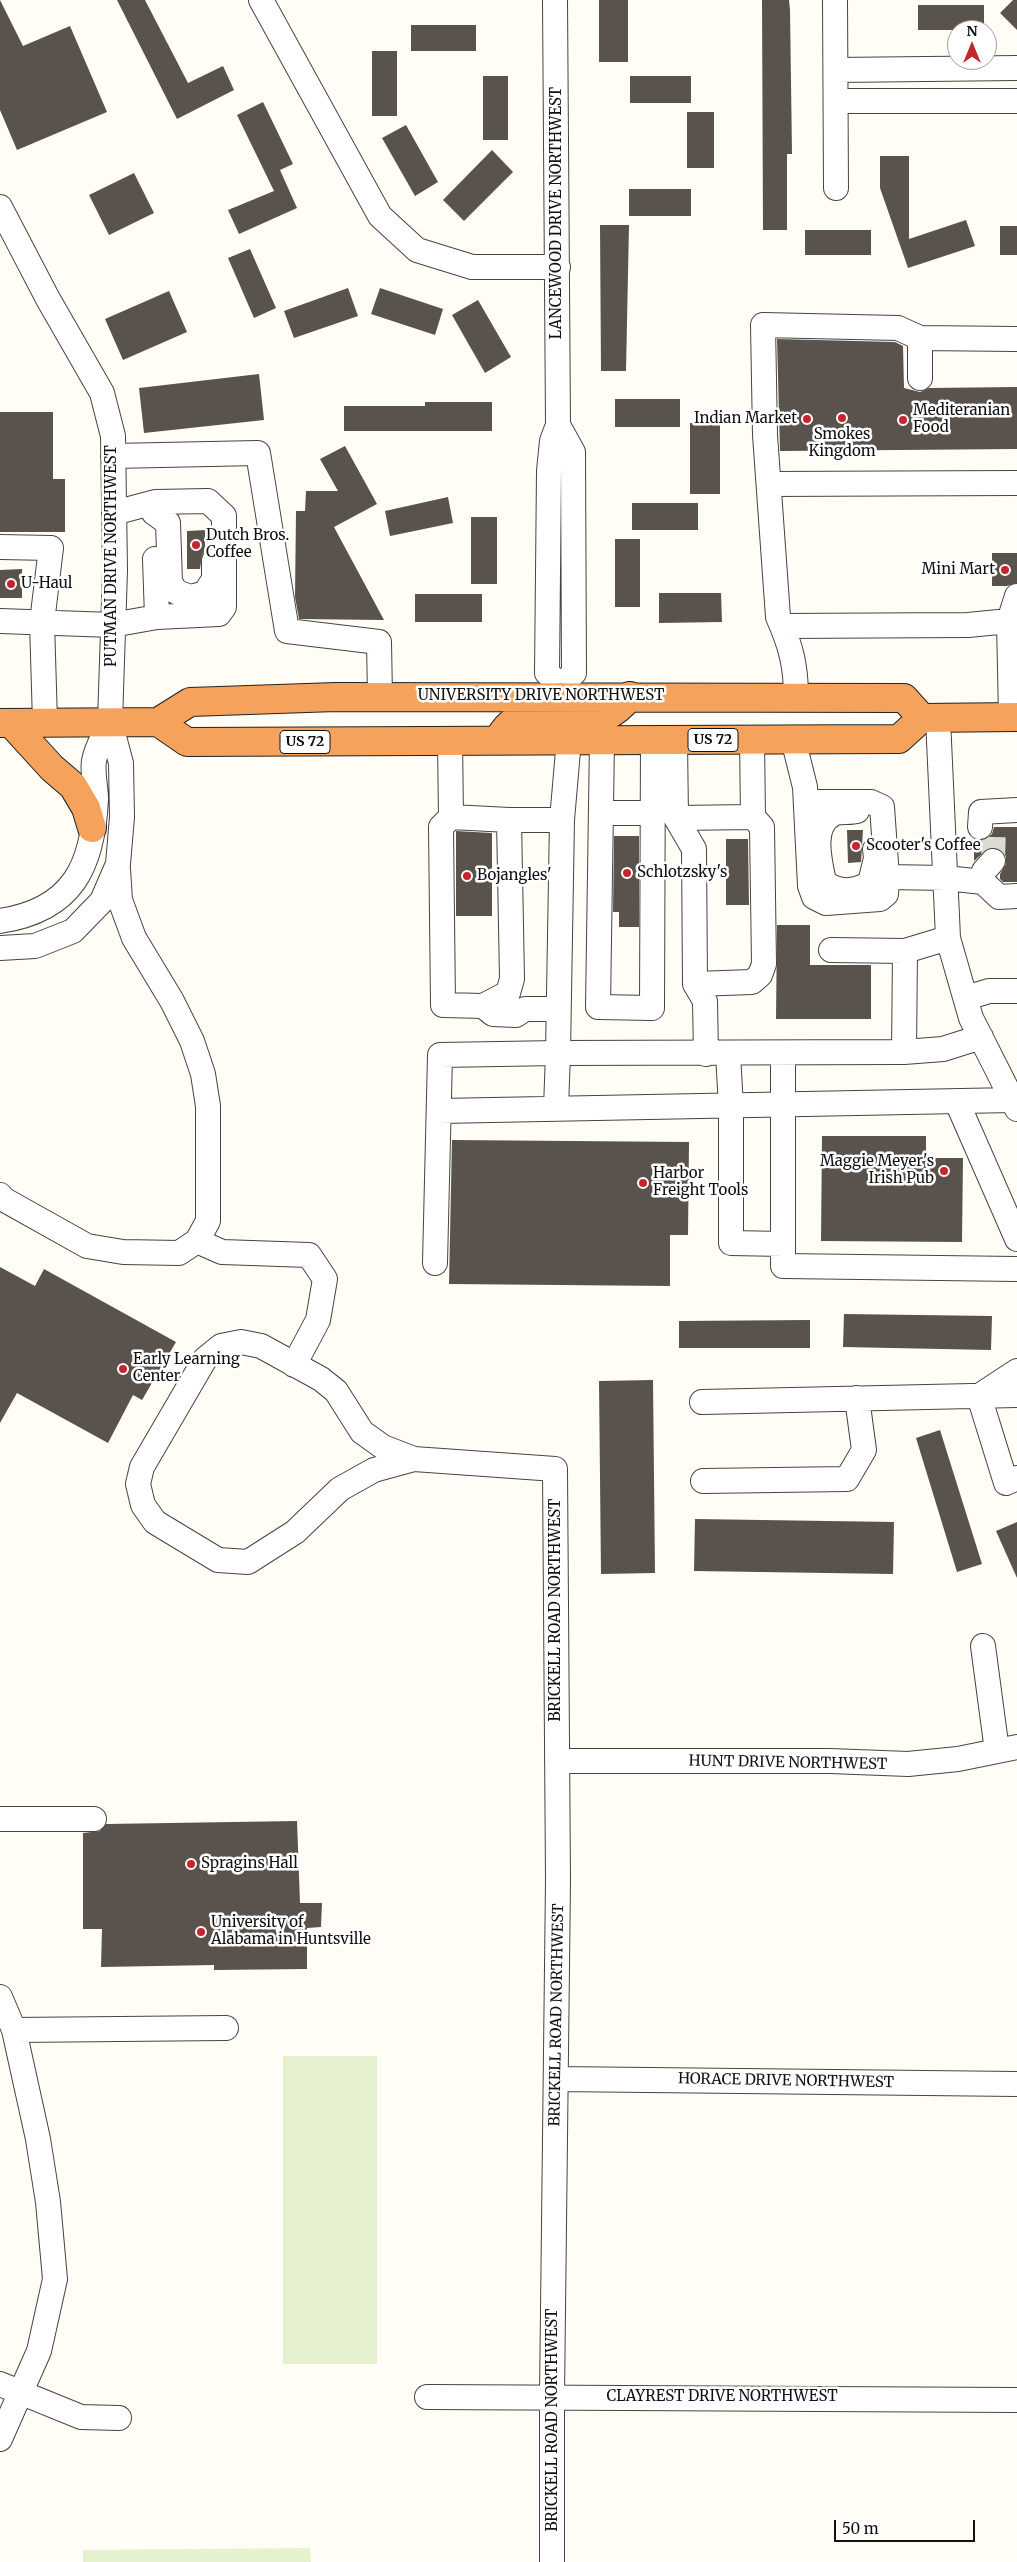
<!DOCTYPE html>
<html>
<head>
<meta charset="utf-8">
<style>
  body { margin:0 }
  #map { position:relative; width:1017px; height:2562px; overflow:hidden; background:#fffdf5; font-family:Merriweather,serif }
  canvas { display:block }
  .north { position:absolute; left:947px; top:20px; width:50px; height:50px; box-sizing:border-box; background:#fff; border:1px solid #a0a0a0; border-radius:50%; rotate:0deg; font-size:14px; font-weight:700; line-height:20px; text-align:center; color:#111 }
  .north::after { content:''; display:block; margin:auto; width:18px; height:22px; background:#c4262e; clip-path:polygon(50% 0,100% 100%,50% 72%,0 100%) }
  .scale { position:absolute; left:834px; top:2520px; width:141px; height:22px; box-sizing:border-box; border:2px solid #111; border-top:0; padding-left:6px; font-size:15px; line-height:18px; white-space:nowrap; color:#111; -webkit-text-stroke:4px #fff; paint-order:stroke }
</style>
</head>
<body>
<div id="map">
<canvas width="1017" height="2562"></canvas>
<div class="north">N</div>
<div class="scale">50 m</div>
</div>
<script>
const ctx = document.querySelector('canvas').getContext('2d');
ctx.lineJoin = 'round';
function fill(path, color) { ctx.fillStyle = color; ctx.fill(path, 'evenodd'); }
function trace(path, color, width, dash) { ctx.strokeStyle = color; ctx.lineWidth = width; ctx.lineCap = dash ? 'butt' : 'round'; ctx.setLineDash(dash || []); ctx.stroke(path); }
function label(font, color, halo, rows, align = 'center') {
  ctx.font = font + ' Merriweather,serif'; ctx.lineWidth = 5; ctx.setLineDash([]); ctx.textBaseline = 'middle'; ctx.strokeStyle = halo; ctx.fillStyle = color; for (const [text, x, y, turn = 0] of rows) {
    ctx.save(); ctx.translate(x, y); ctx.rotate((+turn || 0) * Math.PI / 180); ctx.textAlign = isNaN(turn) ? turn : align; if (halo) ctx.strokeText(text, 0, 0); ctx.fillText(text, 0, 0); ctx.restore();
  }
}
fill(new Path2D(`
  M 283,2056 L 377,2056 L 377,2364 L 283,2364 Z
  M 310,2548 L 311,2562 L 83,2562 L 83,2550 Z`), '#e6f2cf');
fill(new Path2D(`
  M 0,0 L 23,46 L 70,26 L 107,112 L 17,150 L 0,110 Z
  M 117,0 L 145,0 L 188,83 L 223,66 L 234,90 L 177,119 Z
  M 599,0 L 628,0 L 628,62 L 599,62 Z
  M 762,0 L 789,0 L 790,10 L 792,154 L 787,154 L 787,230 L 763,230 Z
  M 1013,0 L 1017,0 L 1017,30 L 1000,13 Z
  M 918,5 L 984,5 L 984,30 L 918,30 Z
  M 411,25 L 476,25 L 476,51 L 411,51 Z
  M 372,51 L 397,51 L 397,116 L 372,116 Z
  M 483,76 L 508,76 L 508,140 L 483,140 Z
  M 630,76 L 691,76 L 691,103 L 630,103 Z
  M 263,102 L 293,164 L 280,170 L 297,208 L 239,234 L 228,210 L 274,191 L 237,115 Z
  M 687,112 L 714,112 L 714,168 L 687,168 Z
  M 406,125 L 438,182 L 415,196 L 382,138 Z
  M 492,150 L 513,172 L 464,221 L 443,200 Z
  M 880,156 L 909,156 L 909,239 L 966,220 L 975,246 L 908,268 L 880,188 Z
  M 134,173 L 154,213 L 109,235 L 89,195 Z
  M 629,189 L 691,189 L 691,216 L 629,216 Z
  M 600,225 L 629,225 L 626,371 L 601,371 Z
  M 1000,226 L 1017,226 L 1017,255 L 1000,255 Z
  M 805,230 L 871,230 L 871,255 L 805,255 Z
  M 250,249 L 276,308 L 254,318 L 228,258 Z
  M 348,288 L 358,316 L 294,338 L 284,311 Z
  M 380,288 L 443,309 L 435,335 L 371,314 Z
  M 169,291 L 187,332 L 123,360 L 105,319 Z
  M 478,300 L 511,357 L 485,373 L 452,315 Z
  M 777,339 L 895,342 L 903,346 L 904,388 L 920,392 L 929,388 L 1017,387 L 1017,449 L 780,451 Z
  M 259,374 L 264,420 L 144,433 L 139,388 Z
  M 615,399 L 680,399 L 680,427 L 615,427 Z
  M 425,402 L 492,402 L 492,431 L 344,431 L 344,406 L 425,406 Z
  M 0,412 L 53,412 L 53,479 L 65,479 L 65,532 L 0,532 Z
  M 690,423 L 720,423 L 720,494 L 690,494 Z
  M 345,446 L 377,504 L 334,527 L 384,620 L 299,619 L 295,597 L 296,511 L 305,511 L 306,491 L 338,491 L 320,459 Z
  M 448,497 L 453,523 L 390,536 L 385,511 Z
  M 632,503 L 698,503 L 698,530 L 632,530 Z
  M 471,517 L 497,517 L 497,584 L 471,584 Z
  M 205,530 L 205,551 L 202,555 L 200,569 L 187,569 L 187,531 Z
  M 615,539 L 640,539 L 640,607 L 615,607 Z
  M 992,553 L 1017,553 L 1017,583 L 1007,586 L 992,586 Z
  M 22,569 L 22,598 L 0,598 L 0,570 Z
  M 659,593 L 721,593 L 722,622 L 659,623 Z
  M 415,594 L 482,594 L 482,622 L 415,622 Z
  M 994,827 L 1017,827 L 1017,882 L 1003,882 L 1000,879 L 1000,874 L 1006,864 L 1006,857 L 1003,851 L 996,848 L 988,848 L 974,861 L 974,839 L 986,839 L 992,834 Z
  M 847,830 L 863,830 L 861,862 L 848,863 Z
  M 456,831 L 492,833 L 492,916 L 456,916 Z
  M 614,836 L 639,836 L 639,927 L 619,927 L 619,912 L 613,912 Z
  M 726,839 L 748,839 L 749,905 L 726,905 Z
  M 777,925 L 810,925 L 810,965 L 871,965 L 871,1019 L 776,1019 Z
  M 822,1136 L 926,1136 L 926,1158 L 963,1158 L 962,1242 L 821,1241 Z
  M 452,1140 L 689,1142 L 688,1235 L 670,1235 L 670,1286 L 449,1284 Z
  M 0,1267 L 35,1286 L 44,1269 L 176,1342 L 142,1400 L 133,1395 L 108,1443 L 17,1393 L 0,1423 Z
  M 844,1314 L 992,1316 L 991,1350 L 843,1347 Z
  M 810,1320 L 810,1348 L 679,1348 L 679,1321 Z
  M 653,1380 L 655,1573 L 601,1574 L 599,1381 Z
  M 940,1430 L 982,1564 L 957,1572 L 916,1438 Z
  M 695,1519 L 894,1522 L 893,1574 L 694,1571 Z
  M 1017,1522 L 1017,1578 L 996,1531 Z
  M 297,1821 L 300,1903 L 322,1903 L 321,1927 L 307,1928 L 307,1969 L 214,1970 L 214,1965 L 101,1967 L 102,1929 L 83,1929 L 83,1833 L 100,1831 L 106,1824 Z`), '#5a524d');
trace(new Path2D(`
  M 993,861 L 994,827`), '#dbdad3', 24, [24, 12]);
const minor = new Path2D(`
  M 261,0 L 380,216 L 417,250 L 472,267 L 558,267
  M 555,0 L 558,425 L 552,441 L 549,471 L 547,673 L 561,685
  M 835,0 L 836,188
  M 836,70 L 1017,68
  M 836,101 L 1017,101
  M 0,207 L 48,299 L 102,393 L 113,436 L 115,570 L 110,722 L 121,763 L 122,817 L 118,864 L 102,901 L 73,931 L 35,946 L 0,948
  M 920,378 L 920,338
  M 558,425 L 573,452 L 574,673 L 561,685 L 561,697
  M 113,456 L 258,453 L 287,631 L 379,642 L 380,697
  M 769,484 L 1017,483
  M 154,513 L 168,523 L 170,582 L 176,592 L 191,597 L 205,593 L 214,579 L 214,561
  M 0,547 L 51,548 L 42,622 L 45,722
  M 155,559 L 157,617
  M 1017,596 L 1009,621 L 1017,618
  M 0,621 L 112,625 L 157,617 L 219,614 L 224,607 L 224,516 L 208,501 L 155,502 L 114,513
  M 1009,621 L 1011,717
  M 782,626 L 968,625 L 1009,621
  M 796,697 C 796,666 791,646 778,617 L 765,435 L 763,325 L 898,328 L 920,338 L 1017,339
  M 938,719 L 948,938 L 971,1018 L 1017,1109
  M 569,739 L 562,820 L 558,1053 L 904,1052 L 943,1049 L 981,1037
  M 793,739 L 805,787 L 810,886 L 814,897 L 826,903 L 880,899 L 886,894 L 887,877 L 882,807 L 871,802 L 807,802
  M 602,740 L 598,1007 L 652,1008 L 653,740
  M 675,740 L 676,818 L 694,849 L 695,984 L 705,1001 L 706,1054
  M 450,741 L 451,817 L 441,827 L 443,1005 L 483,1006 L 508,993 L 512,979 L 509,820 L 451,817
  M 857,811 C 850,813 839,811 833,814 C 810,826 820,862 824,882 C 838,893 855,892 870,883 L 876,858 L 875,849
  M 601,813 L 654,813
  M 676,818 L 753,817
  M 509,820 L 562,820
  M 980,827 L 981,812 L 1017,810
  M 984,871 L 993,861
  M 887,877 L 946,878 L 983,882 L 999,897 L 1017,896
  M 0,921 C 72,910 93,867 96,799 C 96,787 92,773 94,761 C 96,748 105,734 110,722
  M 831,950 L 905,951
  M 695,984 L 752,982 L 760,975 L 764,964 L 762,827 L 753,817 L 752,739
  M 966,998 L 989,991 L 1017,991
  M 483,1006 L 493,1014 L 516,1015 L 525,1009 L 558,1009
  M 904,1052 L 905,951 L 948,938
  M 728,1054 L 731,1107 L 731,1243 L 783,1244 L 783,1053
  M 957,1102 L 1017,1239
  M 440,1111 L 1013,1100
  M 0,1195 L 3,1199 L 87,1246 L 123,1252 L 179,1253 L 197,1241 L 208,1221 L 208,1106 L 203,1074 L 192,1041 L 172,1001 L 134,938 L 120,900 L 118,869
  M 197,1241 L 222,1252 L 309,1255 L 325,1279 L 318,1320 L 294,1365
  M 783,1244 L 783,1266 L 1017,1269
  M 435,1263 L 440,1055 L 558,1053 L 556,1108
  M 1017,1371 L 979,1396 L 1006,1483 L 1017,1478
  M 702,1402 L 1017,1395
  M 414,1459 L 374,1470 L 340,1489 L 295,1532 L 248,1562 L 218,1560 L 155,1522 L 143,1505 L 138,1484 L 142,1467 L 205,1359 L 221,1346 L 241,1342 L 261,1346 L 321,1379 L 336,1391 L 362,1432 L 383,1447 L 414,1459 L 555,1469 L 558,1880 L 552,2396 L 552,2562
  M 703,1481 L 847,1479 L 864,1450 L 857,1398
  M 983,1646 L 997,1751
  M 557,1761 L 830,1761 L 908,1764 L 958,1759 L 1017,1747
  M 0,1819 L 94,1819
  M 0,1997 L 14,2030 L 38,2139 L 48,2202 L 55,2279 L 39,2351 L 0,2439
  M 14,2030 L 226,2028
  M 556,2079 L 1017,2084
  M 0,2384 L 81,2417 L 119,2418
  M 427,2397 L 1017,2400`);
const highway = new Path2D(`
  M 158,722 L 187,742 L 899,739 L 922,718 L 1017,717
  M 0,723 L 158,722 L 190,702 L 336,697 L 904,698 L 922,718
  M 11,723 L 52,768 L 73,786 L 86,808 L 92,828
  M 569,739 L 570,729 L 579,719 C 605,718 613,717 630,696
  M 498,740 C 516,707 528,725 556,714 L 561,697`);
trace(minor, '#444', 26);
trace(highway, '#222', 30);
trace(minor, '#fff', 24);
trace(highway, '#f5a25d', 28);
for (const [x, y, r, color] of [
  [842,418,5,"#c4262e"],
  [807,419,5,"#c4262e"],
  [903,420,5,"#c4262e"],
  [196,545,5,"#c4262e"],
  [1005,570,5,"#c4262e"],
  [11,584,5,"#c4262e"],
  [856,846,5,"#c4262e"],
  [627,873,5,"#c4262e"],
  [467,876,5,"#c4262e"],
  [944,1171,5,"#c4262e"],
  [643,1183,5,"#c4262e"],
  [123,1369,5,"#c4262e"],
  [191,1864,5,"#c4262e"],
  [201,1932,5,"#c4262e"]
]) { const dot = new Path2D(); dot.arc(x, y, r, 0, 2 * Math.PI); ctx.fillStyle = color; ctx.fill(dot); trace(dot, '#fff', 2); }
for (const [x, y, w] of [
  [713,740,50],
  [305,742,50]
]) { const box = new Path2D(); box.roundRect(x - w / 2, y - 11.5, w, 23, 4); ctx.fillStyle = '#fff'; ctx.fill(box); trace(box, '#111', 1); }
label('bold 14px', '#111', null, [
  ["US 72",713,740],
  ["US 72",305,742]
]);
label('15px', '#111', '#fff', [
  ["LANCEWOOD DRIVE NORTHWEST",557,213,-90],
  ["PUTMAN DRIVE NORTHWEST",112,556,-90],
  ["UNIVERSITY DRIVE NORTHWEST",541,696],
  ["BRICKELL ROAD NORTHWEST",556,1610,-90],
  ["HUNT DRIVE NORTHWEST",788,1763,1],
  ["BRICKELL ROAD NORTHWEST",557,2015,-89],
  ["HORACE DRIVE NORTHWEST",786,2081,1],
  ["CLAYREST DRIVE NORTHWEST",722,2397],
  ["BRICKELL ROAD NORTHWEST",553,2420,-90]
]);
label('15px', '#111', '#fff', [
  ["Mediteranian",913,411],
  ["Food",913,428],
  ["Indian Market",797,419,"right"],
  ["Smokes",842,435,"center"],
  ["Kingdom",842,452,"center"],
  ["Dutch Bros.",206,536],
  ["Coffee",206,553],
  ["Mini Mart",995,570,"right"],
  ["U-Haul",21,584],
  ["Scooter's Coffee",866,846],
  ["Schlotzsky's",637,873],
  ["Bojangles'",477,876],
  ["Maggie Meyer's",934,1162,"right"],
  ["Irish Pub",934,1179,"right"],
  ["Harbor",653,1174],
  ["Freight Tools",653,1191],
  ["Early Learning",133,1360],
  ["Center",133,1377],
  ["Spragins Hall",201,1864],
  ["University of",211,1923],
  ["Alabama in Huntsville",211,1940]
], 'left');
</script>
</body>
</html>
